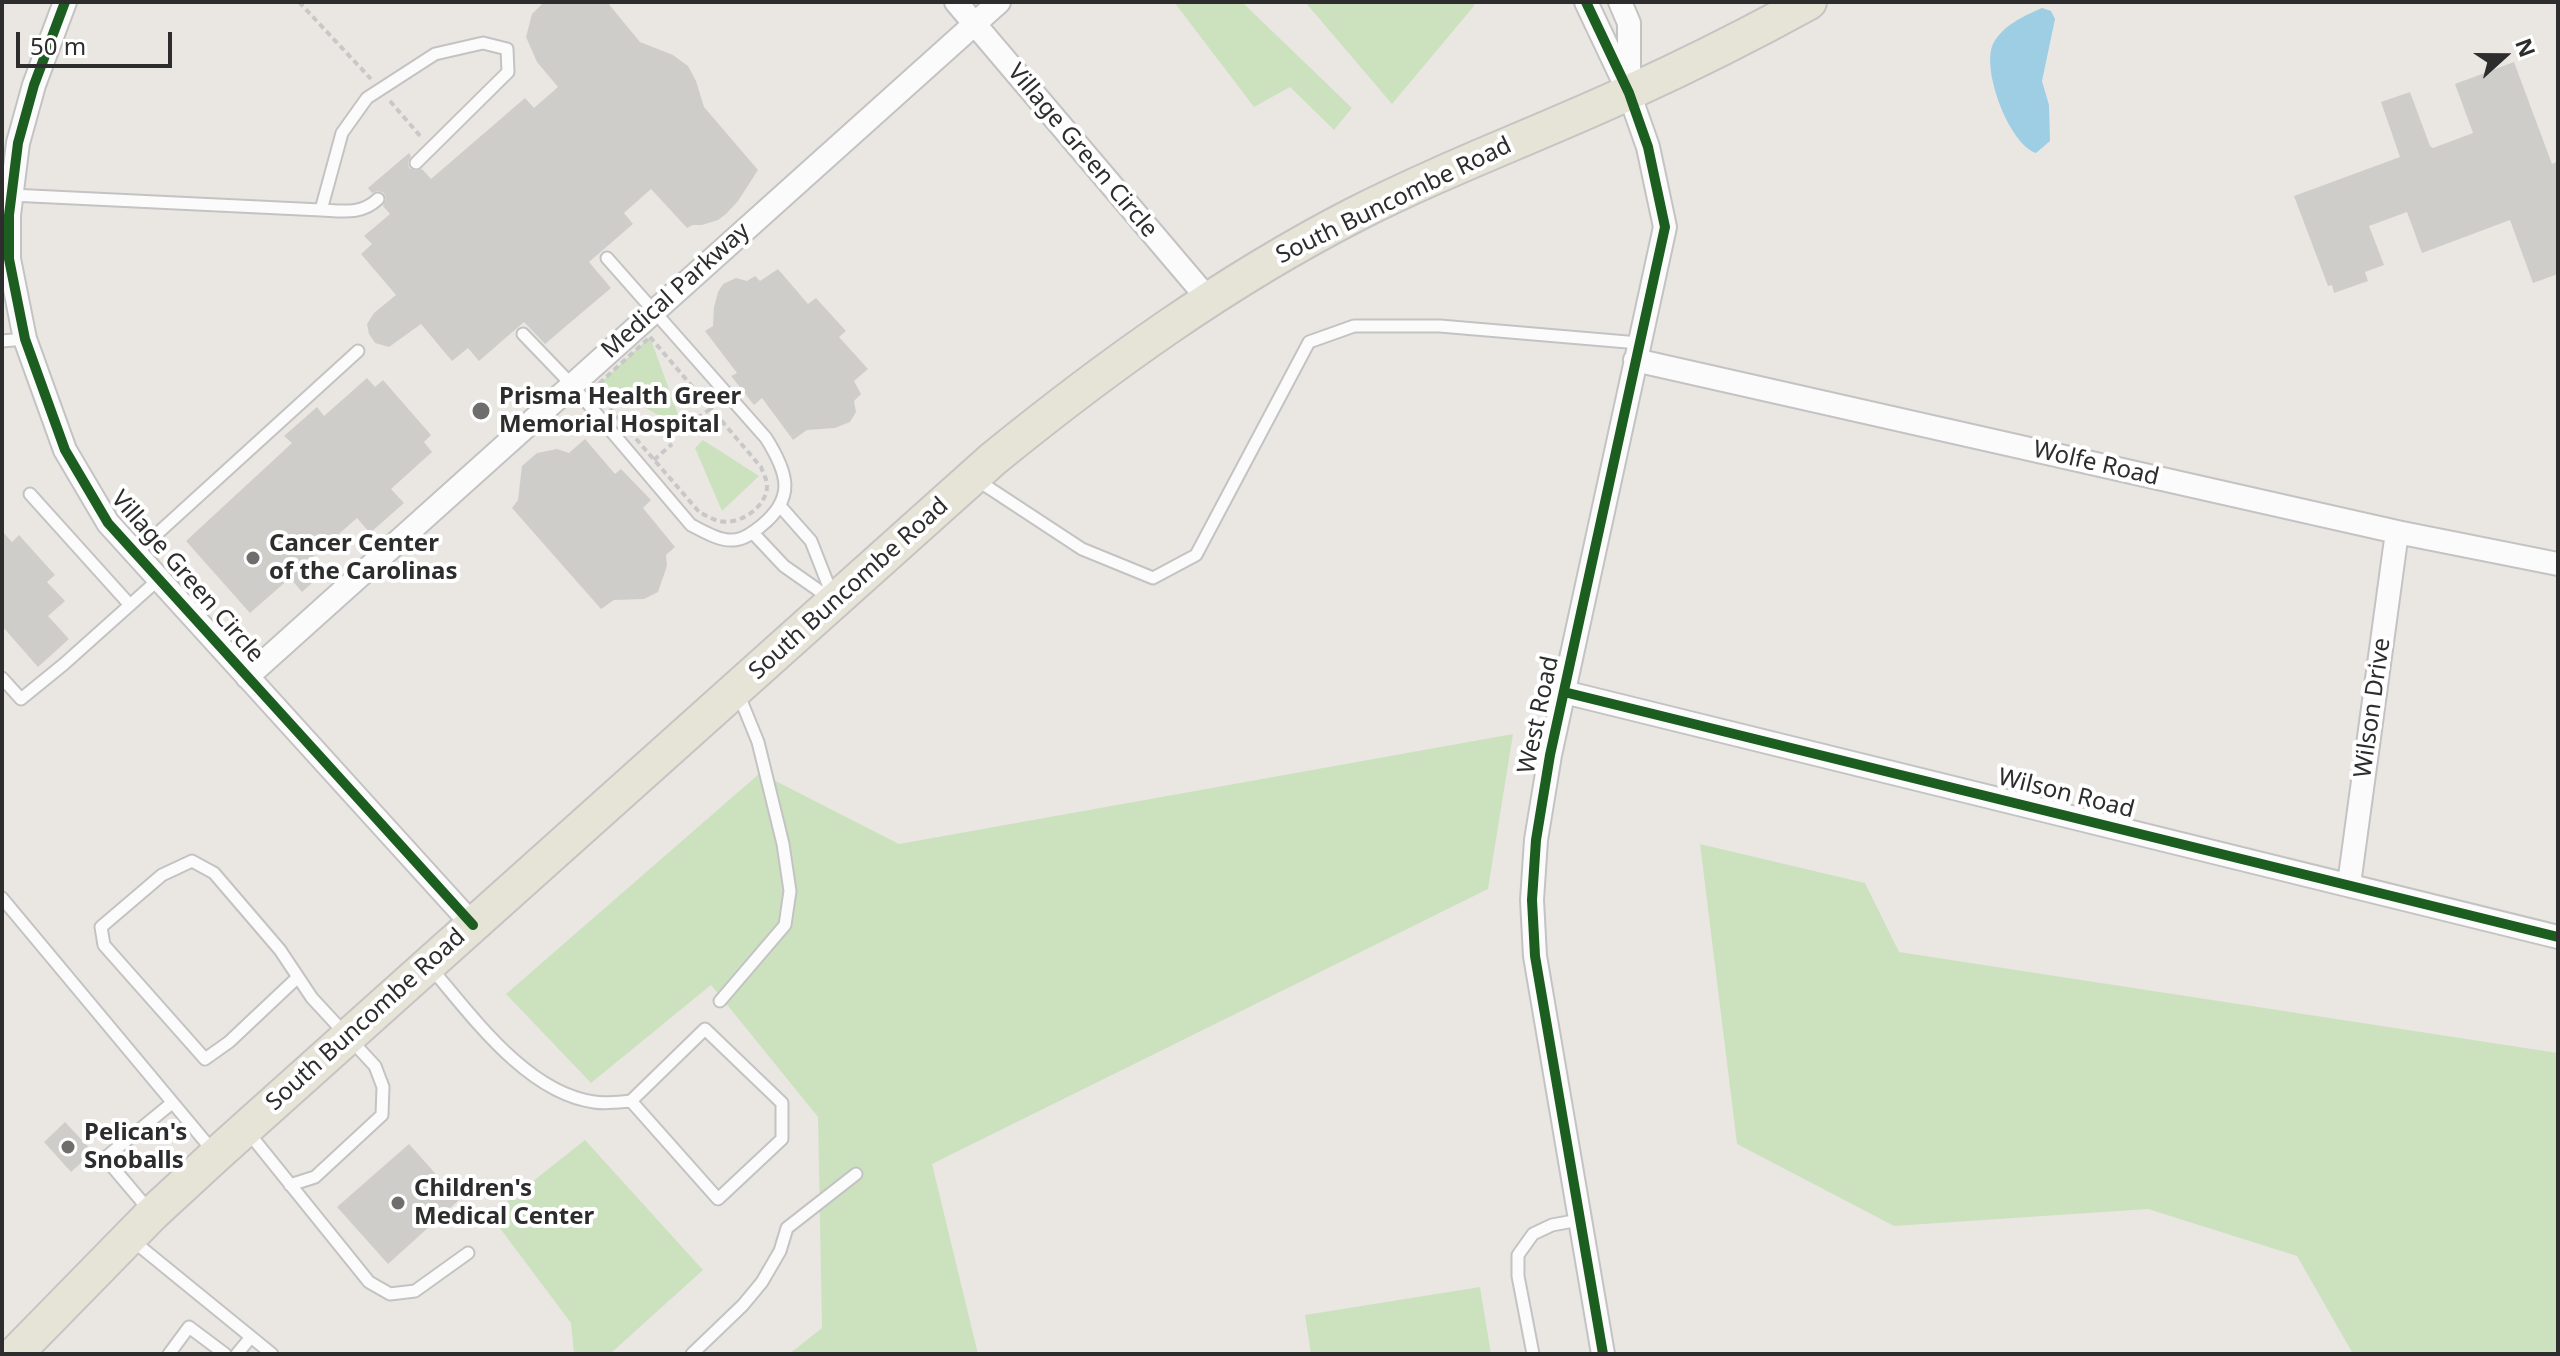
<!DOCTYPE html>
<html>
<head>
<meta charset="utf-8">
<style>
  body { margin:0 }
  #map { position:relative; width:2560px; height:1356px; overflow:hidden; background:#eae7e3; font-family:"Noto Sans",sans-serif }
  canvas { display:block }
  .frame { position:absolute; inset:0; border:4px solid #2d2d2d; pointer-events:none }
  .north { position:absolute; left:2464px; top:16px; width:80px; height:80px; -webkit-text-stroke:6px #fff; paint-order:stroke; rotate:69deg; font-size:22px; font-weight:700; line-height:32px; text-align:center; color:#2d2d2d }
  .north::after { content:''; display:block; margin:auto; width:28px; height:36px; background:#2d2d2d; clip-path:polygon(50% 0,100% 100%,50% 72%,0 100%) }
  .scale { position:absolute; left:16px; top:32px; width:156px; height:36px; box-sizing:border-box; border:4px solid #2d2d2d; border-top:0; padding-left:10px; font-size:24px; line-height:28px; white-space:nowrap; color:#2d2d2d; -webkit-text-stroke:6px #fff; paint-order:stroke }
</style>
</head>
<body>
<div id="map">
<canvas width="2560" height="1356"></canvas>
<div class="frame"></div>
<div class="north">N</div>
<div class="scale">50 m</div>
</div>
<script>
const ctx = document.querySelector('canvas').getContext('2d');
ctx.lineJoin = 'round';
function fill(path, color) { ctx.fillStyle = color; ctx.fill(path, 'evenodd'); }
function trace(path, color, width, dash) { ctx.strokeStyle = color; ctx.lineWidth = width; ctx.lineCap = dash ? 'butt' : 'round'; ctx.setLineDash(dash || []); ctx.stroke(path); }
function label(font, color, halo, rows, align = 'center') {
  ctx.font = font + ' "Noto Sans",sans-serif'; ctx.lineWidth = 8; ctx.setLineDash([]); ctx.textBaseline = 'middle'; ctx.strokeStyle = halo; ctx.fillStyle = color; for (const [text, x, y, turn = 0] of rows) {
    ctx.save(); ctx.translate(x, y); ctx.rotate((+turn || 0) * Math.PI / 180); ctx.textAlign = isNaN(turn) ? turn : align; if (halo) ctx.strokeText(text, 0, 0); ctx.fillText(text, 0, 0); ctx.restore();
  }
}
fill(new Path2D(`
  M 1174,2 L 1242,2 L 1352,108 L 1334,130 L 1290,87 L 1254,107 Z
  M 1305,2 L 1474,2 L 1474,6 L 1392,104 Z
  M 650,337 L 678,414 L 670,422 L 601,382 Z
  M 703,440 L 759,476 L 722,511 L 695,448 Z
  M 1513,734 L 1488,889 L 932,1164 L 978,1354 L 789,1354 L 822,1328 L 818,1117 L 711,985 L 591,1083 L 506,994 L 760,773 L 899,844 Z
  M 1700,844 L 1865,883 L 1899,952 L 2558,1053 L 2558,1354 L 2353,1354 L 2297,1256 L 2148,1209 L 1894,1226 L 1737,1144 Z
  M 585,1140 L 703,1270 L 610,1354 L 574,1354 L 571,1323 L 490,1215 Z
  M 1480,1287 L 1491,1354 L 1311,1354 L 1305,1315 Z`), '#cce2bf');
fill(new Path2D(`
  M 2042,8 L 2051,11 L 2055,19 L 2042,81 L 2049,105 L 2050,141 L 2036,153 C 2009,144 1981,69 1993,44 C 2003,25 2024,16 2042,8 Z`), '#9ecee4');
fill(new Path2D(`
  M 544,2 L 607,2 L 640,42 L 673,55 L 688,66 L 696,81 L 704,107 L 758,170 L 738,201 L 726,214 L 718,220 L 702,225 L 693,225 L 687,228 L 651,189 L 624,213 L 633,224 L 589,262 L 611,288 L 545,344 L 524,322 L 479,361 L 468,348 L 452,361 L 421,324 L 389,347 L 375,343 L 369,334 L 367,324 L 374,313 L 396,295 L 361,254 L 372,244 L 364,236 L 390,214 L 383,206 L 386,199 L 384,193 L 378,191 L 372,193 L 368,188 L 409,153 L 411,156 L 408,162 L 409,168 L 415,171 L 422,169 L 431,179 L 525,98 L 534,108 L 558,87 L 537,62 L 526,37 L 532,14 Z
  M 2514,62 L 2552,164 L 2558,161 L 2558,274 L 2533,283 L 2510,220 L 2422,253 L 2407,212 L 2369,226 L 2384,265 L 2365,272 L 2368,281 L 2334,293 L 2332,285 L 2328,286 L 2294,196 L 2400,157 L 2381,102 L 2410,92 L 2430,146 L 2433,148 L 2473,133 L 2455,84 Z
  M 778,269 L 808,304 L 816,298 L 846,331 L 839,337 L 868,369 L 854,381 L 861,394 L 854,401 L 856,412 L 850,422 L 835,428 L 807,430 L 793,440 L 762,398 L 754,405 L 739,386 L 731,376 L 737,373 L 705,331 L 713,326 L 714,307 L 718,292 L 723,284 L 736,278 L 747,281 L 755,276 L 760,281 Z
  M 367,378 L 375,387 L 383,380 L 431,435 L 424,442 L 432,452 L 391,489 L 404,503 L 370,533 L 357,518 L 307,562 L 320,576 L 302,592 L 290,578 L 250,613 L 186,541 L 292,443 L 284,436 L 317,407 L 324,416 Z
  M 585,439 L 615,474 L 621,469 L 651,500 L 643,508 L 675,547 L 666,555 L 667,566 L 658,592 L 644,599 L 614,600 L 601,609 L 512,508 L 518,500 L 522,466 L 537,453 L 557,449 L 569,453 Z
  M 2,531 L 12,542 L 19,535 L 55,575 L 47,582 L 65,601 L 48,616 L 69,639 L 38,667 L 2,626 Z
  M 65,1122 L 93,1152 L 71,1172 L 44,1142 Z
  M 409,1144 L 459,1200 L 388,1264 L 337,1207 Z`), '#cfcdca');
const service = new Path2D(`
  M 11,195 L 321,210
  M 378,199 C 361,215 343,211 321,210 L 342,133 L 367,98 L 435,54 L 483,43 L 507,49 L 508,72 L 416,163
  M 523,334 L 572,385 L 691,525 C 703,531 719,541 733,540 C 742,540 754,532 761,526 C 796,498 788,473 766,438 L 607,258
  M 2,341 L 25,339
  M 977,480 L 1082,549 L 1153,578 L 1196,555 L 1309,342 L 1354,326 L 1440,326 L 1639,343
  M 30,494 L 130,605
  M 780,506 L 811,541 L 833,597
  M 753,533 L 784,566 L 831,599
  M 136,553 L 358,351
  M 2,678 L 21,699 L 64,664 L 159,579
  M 2,898 L 213,1151
  M 431,968 C 472,1016 527,1093 594,1102 C 605,1104 619,1102 631,1101 L 718,1199 L 782,1139 L 782,1103 L 705,1029 L 631,1101
  M 720,1001 L 785,925 L 790,891 L 783,844 L 758,742 L 738,693
  M 248,1132 L 369,1282 L 390,1294 L 415,1291 L 468,1253
  M 290,1185 L 315,1177 L 382,1115 L 383,1087 L 375,1066 L 312,998 L 280,950 L 214,873 L 192,861 L 162,875 L 101,927 L 104,945 L 205,1059 L 229,1042 L 298,977
  M 149,1210 L 105,1158 L 172,1103
  M 132,1240 L 272,1354
  M 169,1354 L 189,1327 L 225,1354
  M 237,1354 L 251,1337
  M 692,1354 L 743,1305 L 762,1282 L 780,1251 L 787,1228 L 856,1174
  M 1533,1354 L 1518,1276 L 1518,1255 L 1533,1234 L 1552,1225 L 1579,1220`);
const minor = new Path2D(`
  M 65,2 L 34,85 L 18,143 L 9,215 L 9,259 L 25,339 L 65,450 L 108,523 L 473,925
  M 956,2 L 1209,300
  M 1586,2 L 1629,93 L 1648,147 L 1665,227 L 1550,755 L 1536,840 L 1532,900 L 1535,956 L 1603,1354
  M 1620,2 L 1629,23 L 1629,87
  M 1635,360 L 2397,532 L 2558,564
  M 247,677 L 999,2
  M 1564,692 L 2558,937
  M 2349,884 L 2397,532`);
const primary = new Path2D(`
  M 15,1354 L 152,1214 L 216,1155 L 993,459 C 1106,367 1224,282 1354,215 C 1444,169 1539,134 1630,92 C 1691,64 1751,34 1809,2`);
trace(service, '#c4c3c3', 15);
trace(minor, '#c4c3c3', 26);
trace(primary, '#c6c4c3', 38);
trace(new Path2D(`
  M 299,2 L 371,79
  M 390,101 L 421,137
  M 650,337 L 761,467 C 763,473 767,479 767,486 C 767,507 739,526 719,521 C 713,520 706,515 700,513 L 593,389 Z
  M 697,418 L 712,408
  M 654,460 L 672,444`), '#c8c8c8', 4, [6, 4]);
trace(service, '#fcfbfb', 11);
trace(minor, '#fcfbfb', 22);
trace(primary, '#e6e3d7', 34);
trace(new Path2D(`
  M 65,2 L 34,85 L 18,143 L 9,215 L 9,259 L 25,339 L 65,450 L 108,523 L 473,925
  M 1586,2 L 1629,93 L 1648,147 L 1665,227 L 1550,755 L 1536,840 L 1532,900 L 1535,956 L 1603,1354
  M 1564,692 L 2558,937`), '#1b5e20', 10);
for (const [x, y, r, color] of [
  [481,411,10,"#6f6e6d"],
  [253,558,8,"#6f6e6d"],
  [68,1147,8,"#6f6e6d"],
  [398,1203,8,"#6f6e6d"]
]) { const dot = new Path2D(); dot.arc(x, y, r, 0, 2 * Math.PI); ctx.fillStyle = color; ctx.fill(dot); trace(dot, '#fff', 3); }
label('24px', '#2d2d2d', '#fff', [
  ["Village Green Circle",1082,151,50],
  ["South Buncombe Road",1394,201,-26],
  ["Medical Parkway",676,291,-42],
  ["Wolfe Road",2096,464,13],
  ["Village Green Circle",187,577,49],
  ["South Buncombe Road",849,589,-42],
  ["Wilson Drive",2373,708,-82],
  ["West Road",1539,715,-78],
  ["Wilson Road",2066,794,14],
  ["South Buncombe Road",366,1020,-42]
]);
label('bold 24px', '#2d2d2d', '#fff', [
  ["Prisma Health Greer",499,397],
  ["Memorial Hospital",499,425],
  ["Cancer Center",269,544],
  ["of the Carolinas",269,572],
  ["Pelican's",84,1133],
  ["Snoballs",84,1161],
  ["Children's",414,1189],
  ["Medical Center",414,1217]
], 'left');
</script>
</body>
</html>
